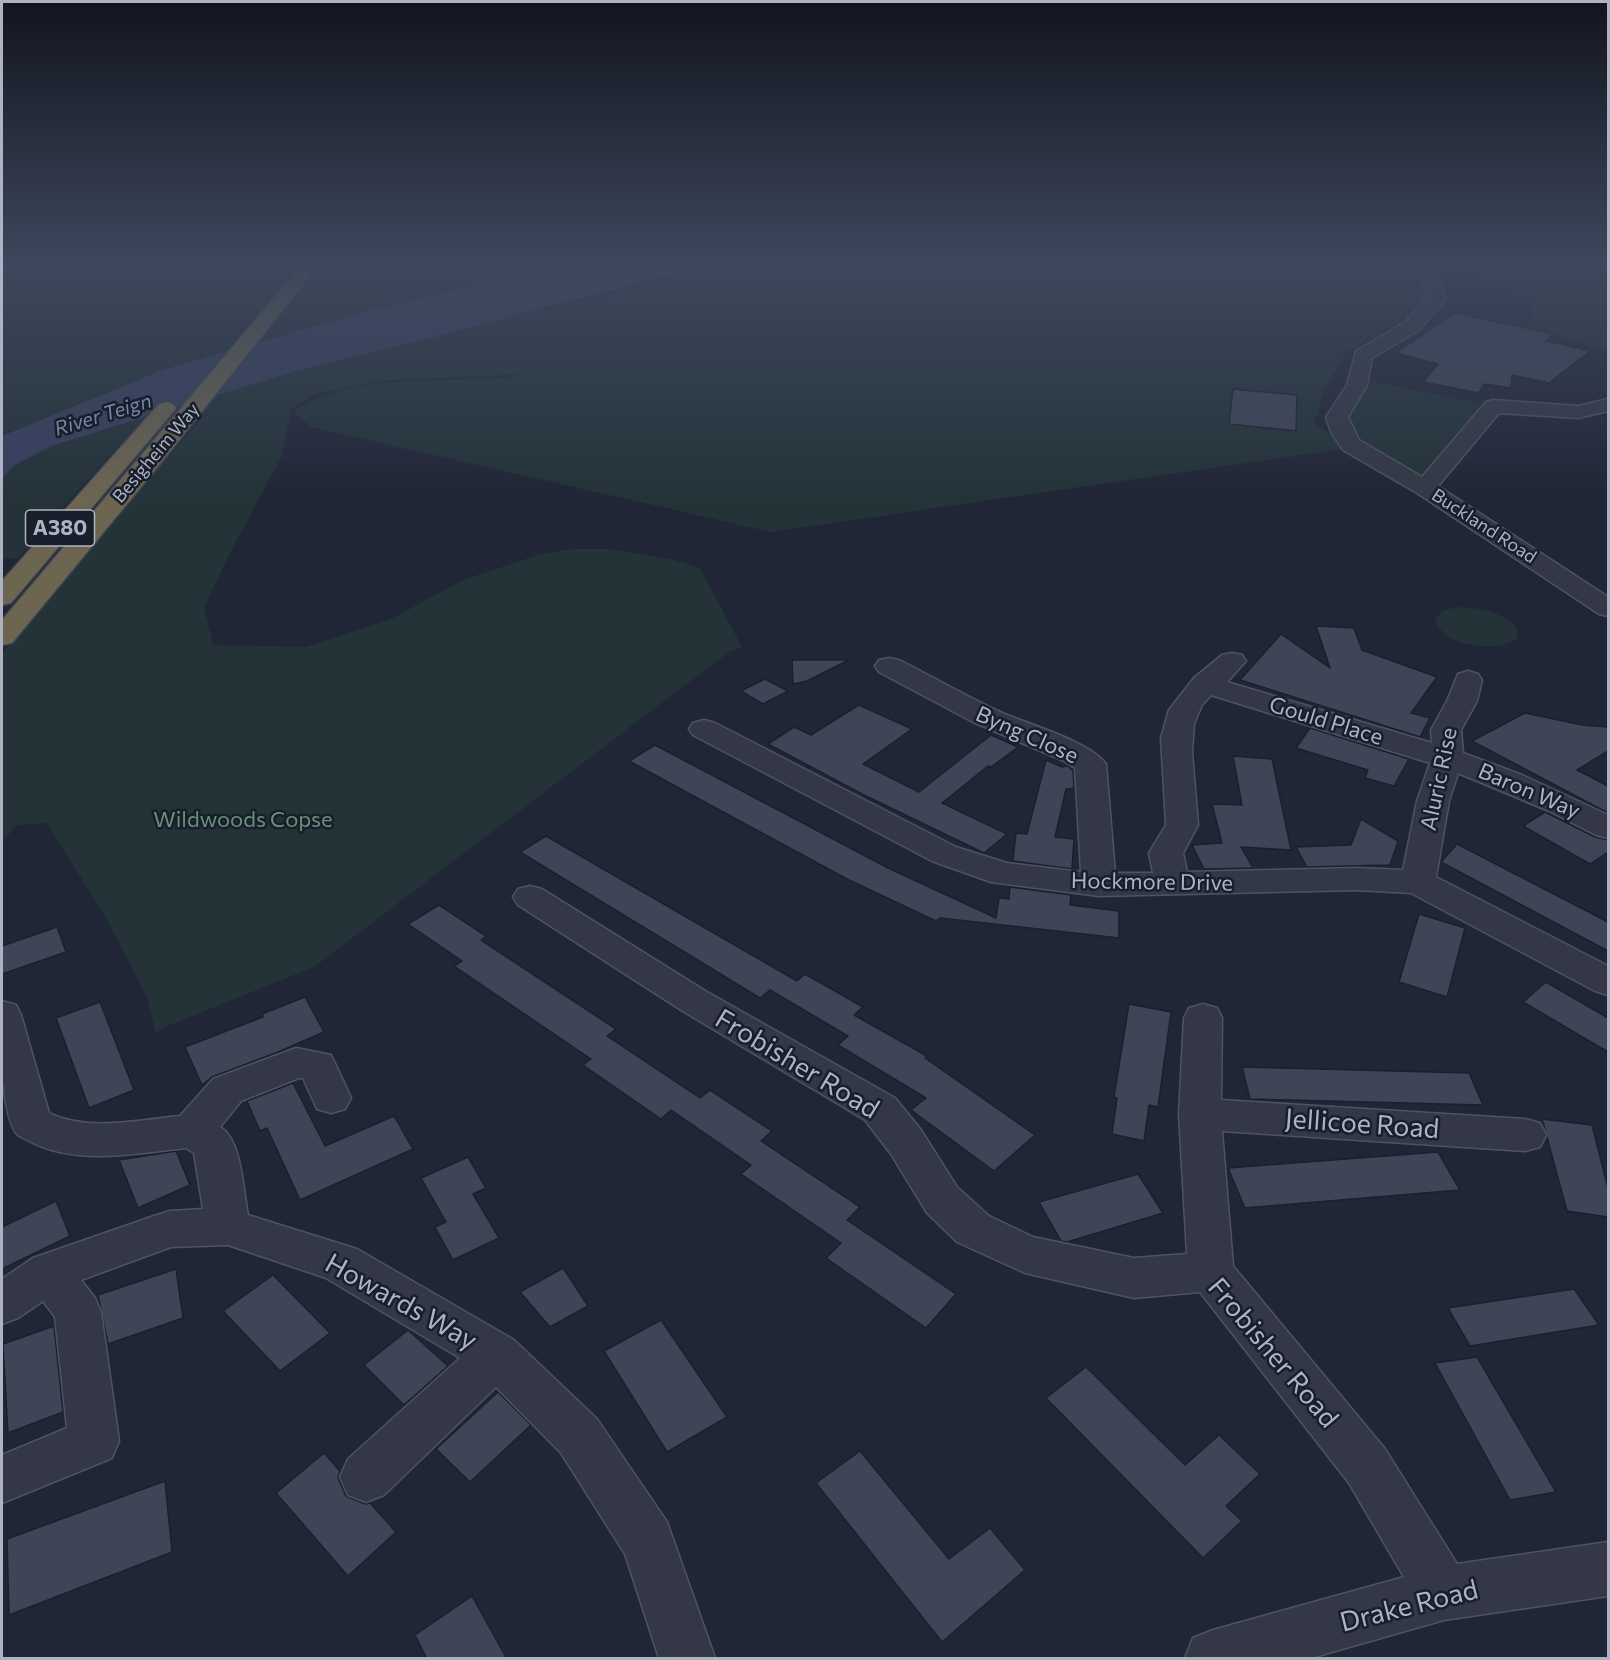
<!DOCTYPE html>
<html>
<head>
<meta charset="utf-8">
<style>
  body { margin:0 }
  #map { position:relative; width:1610px; height:1660px; overflow:hidden; background:#212636; font-family:Commissioner,sans-serif }
  canvas { display:block }
  .frame { position:absolute; inset:0; border:3px solid #aeb3c3; pointer-events:none }
</style>
</head>
<body>
<div id="map">
<canvas width="1610" height="1660"></canvas>
<div class="frame"></div>
</div>
<script>
const ctx = document.querySelector('canvas').getContext('2d');
ctx.lineJoin = 'round';
function fill(path, color) { ctx.fillStyle = color; ctx.fill(path, 'evenodd'); }
function trace(path, color, width, dash) { ctx.strokeStyle = color; ctx.lineWidth = width; ctx.lineCap = dash ? 'butt' : 'round'; ctx.setLineDash(dash || []); ctx.stroke(path); }
function label(font, color, halo, rows, align = 'center') {
  ctx.font = font + ' Commissioner,sans-serif'; ctx.lineWidth = 5; ctx.setLineDash([]); ctx.textBaseline = 'middle'; ctx.strokeStyle = halo; ctx.fillStyle = color; for (const [text, x, y, turn = 0] of rows) {
    ctx.save(); ctx.translate(x, y); ctx.rotate((+turn || 0) * Math.PI / 180); ctx.textAlign = isNaN(turn) ? turn : align; if (halo) ctx.strokeText(text, 0, 0); ctx.fillText(text, 0, 0); ctx.restore();
  }
}
fill(new Path2D(`
  M 2,267 L 548,267 L 367,311 L 162,370 L 2,436 Z
  M 699,267 L 879,267 L 814,286 L 839,282 L 882,267 L 1405,267 L 1437,299 L 1346,352 L 1324,391 L 1314,423 L 1349,448 L 771,532 L 311,427 L 293,412 C 339,379 412,381 467,379 C 484,378 506,380 521,374 L 383,381 L 314,394 L 291,409 L 282,456 L 233,547 L 204,607 L 213,645 L 306,647 L 391,619 L 463,580 L 538,555 L 570,549 L 608,549 L 671,559 L 700,568 L 742,647 L 729,652 L 314,967 L 160,1029 L 156,1034 L 148,999 L 107,920 L 47,823 L 17,825 L 2,842 L 2,654 L 104,529 L 202,418 L 119,445 L 18,558 L 4,559 L 2,561 L 2,479 L 12,466 L 54,445 L 296,371 L 514,316 L 600,298 Z
  M 1466,267 L 1608,267 L 1608,351 L 1528,328 L 1533,303 Z
  M 1360,379 L 1493,406 L 1424,478 L 1360,442 L 1343,419 Z
  M 1460,607 C 1481,608 1500,612 1516,626 L 1518,637 C 1500,655 1438,646 1435,618 L 1444,610 Z`), '#233338');
fill(new Path2D(`
  M 548,267 L 699,267 L 430,338 L 296,371 L 54,445 L 13,466 L 2,479 L 2,436 L 162,370 L 367,311 Z`), '#36405e');
const building = new Path2D(`
  M 1455,313 L 1554,334 L 1546,341 L 1590,351 L 1549,383 L 1512,375 L 1511,388 L 1484,384 L 1479,393 L 1423,382 L 1438,364 L 1396,353 Z
  M 1233,389 L 1297,395 L 1296,431 L 1229,424 Z
  M 1316,626 L 1354,628 L 1362,650 L 1437,677 L 1411,713 L 1430,718 L 1420,737 L 1240,680 L 1281,634 L 1330,668 Z
  M 792,660 L 849,660 L 807,681 L 793,684 Z
  M 765,679 L 788,691 L 763,704 L 741,691 Z
  M 859,705 L 912,729 L 863,764 L 919,792 L 991,735 L 1018,747 L 991,767 L 988,766 L 942,803 L 1007,834 L 984,853 L 862,794 L 768,744 L 794,727 L 811,735 Z
  M 1525,713 L 1582,725 L 1608,727 L 1608,751 L 1577,770 L 1608,786 L 1608,813 L 1472,741 Z
  M 1310,728 L 1409,759 L 1394,786 L 1365,778 L 1368,770 L 1296,748 Z
  M 655,745 L 888,868 L 996,918 L 999,898 L 1009,899 L 1010,887 L 1071,895 L 1070,905 L 1119,911 L 1119,938 L 940,918 L 936,921 L 847,879 L 629,761 Z
  M 1233,756 L 1272,759 L 1291,850 L 1241,847 L 1253,868 L 1204,869 L 1192,845 L 1222,843 L 1212,804 L 1242,805 Z
  M 1046,760 L 1062,767 L 1068,766 L 1073,771 L 1074,788 L 1066,789 L 1055,837 L 1074,839 L 1072,869 L 1013,861 L 1016,833 L 1027,834 Z
  M 1545,812 L 1595,837 L 1608,840 L 1608,852 L 1590,864 L 1523,826 Z
  M 1361,819 L 1398,841 L 1390,865 L 1307,867 L 1296,847 L 1351,845 Z
  M 546,836 L 797,981 L 805,974 L 863,1007 L 854,1015 L 927,1056 L 925,1058 L 1035,1135 L 994,1171 L 911,1110 L 926,1098 L 838,1045 L 848,1036 L 770,990 L 760,998 L 520,852 Z
  M 1457,844 L 1608,922 L 1608,951 L 1441,862 Z
  M 439,905 L 486,936 L 481,940 L 616,1029 L 607,1036 L 700,1098 L 710,1090 L 772,1131 L 761,1141 L 860,1207 L 847,1220 L 956,1294 L 926,1328 L 826,1258 L 841,1243 L 741,1174 L 751,1165 L 671,1110 L 661,1119 L 583,1065 L 591,1059 L 454,966 L 462,961 L 408,924 Z
  M 1419,914 L 1465,928 L 1447,997 L 1399,982 Z
  M 57,927 L 66,952 L 2,974 L 2,946 Z
  M 1546,982 L 1608,1018 L 1608,1052 L 1523,1002 Z
  M 305,997 L 324,1032 L 278,1052 L 212,1077 L 202,1085 L 185,1047 L 263,1017 L 262,1014 Z
  M 100,1002 L 134,1090 L 89,1108 L 56,1018 Z
  M 1129,1004 L 1171,1012 L 1158,1107 L 1149,1105 L 1144,1141 L 1112,1134 L 1117,1098 L 1114,1097 Z
  M 1242,1067 L 1469,1073 L 1483,1105 L 1250,1099 Z
  M 293,1083 L 325,1146 L 394,1116 L 413,1149 L 300,1200 L 267,1128 L 260,1131 L 247,1101 Z
  M 1542,1119 L 1592,1125 L 1608,1188 L 1608,1217 L 1567,1211 Z
  M 176,1151 L 190,1185 L 138,1208 L 119,1160 Z
  M 1438,1152 L 1460,1190 L 1245,1208 L 1228,1168 Z
  M 468,1157 L 486,1188 L 473,1194 L 499,1238 L 453,1260 L 435,1227 L 446,1222 L 421,1178 Z
  M 1138,1174 L 1163,1213 L 1067,1242 L 1061,1241 L 1039,1202 Z
  M 56,1201 L 70,1236 L 2,1269 L 2,1227 Z
  M 563,1268 L 588,1306 L 550,1327 L 520,1292 Z
  M 176,1269 L 183,1318 L 108,1344 L 98,1295 Z
  M 273,1275 L 330,1333 L 280,1371 L 223,1311 Z
  M 1574,1289 L 1599,1325 L 1470,1346 L 1448,1308 Z
  M 661,1320 L 727,1417 L 667,1452 L 604,1351 Z
  M 54,1326 L 63,1412 L 8,1433 L 3,1344 Z
  M 408,1330 L 448,1366 L 404,1405 L 364,1365 Z
  M 1477,1357 L 1556,1492 L 1510,1500 L 1435,1363 Z
  M 1086,1367 L 1185,1465 L 1219,1435 L 1260,1474 L 1226,1506 L 1242,1521 L 1203,1558 L 1046,1398 Z
  M 498,1392 L 531,1425 L 470,1482 L 436,1449 Z
  M 860,1451 L 949,1559 L 990,1528 L 1025,1570 L 942,1642 L 816,1483 Z
  M 324,1453 L 340,1471 L 338,1478 L 346,1496 L 365,1504 L 370,1503 L 396,1532 L 348,1576 L 276,1493 Z
  M 165,1481 L 172,1552 L 9,1615 L 7,1539 Z
  M 472,1596 L 507,1659 L 427,1659 L 415,1635 Z`);
fill(building, '#3f4557');
trace(building, '#1b202d', 1.5);
const minor = new Path2D(`
  M 1415,267 L 1433,267 L 1435,269 L 1446,299 L 1419,330 L 1372,358 L 1367,385 L 1348,417 L 1359,440 L 1422,477 L 1486,402 L 1493,400 L 1578,406 L 1608,399 L 1608,411 L 1578,418 L 1499,413 L 1438,486 L 1608,597 L 1608,616 L 1599,614 L 1417,493 L 1343,450 L 1331,432 L 1326,417 L 1347,385 L 1356,351 L 1405,322 L 1428,298 L 1421,275 Z
  M 1232,653 L 1242,655 L 1246,661 L 1227,682 L 1432,743 L 1431,730 L 1447,701 L 1458,674 L 1468,671 L 1478,674 L 1482,680 L 1477,701 L 1461,730 L 1463,753 L 1522,775 L 1608,815 L 1608,838 L 1596,835 L 1549,811 L 1458,773 L 1449,801 L 1436,877 L 1608,966 L 1608,995 L 1595,991 L 1411,893 L 1356,890 L 1099,896 L 991,882 L 932,861 L 693,735 L 689,729 L 693,723 L 704,720 L 715,723 L 956,847 L 1007,863 L 1081,872 L 1075,768 L 1064,761 L 973,722 L 879,672 L 875,666 L 879,660 L 889,658 L 899,660 C 931,676 962,694 994,709 C 1022,723 1089,740 1106,764 L 1115,873 L 1153,873 L 1149,853 L 1166,825 L 1161,738 L 1169,710 L 1194,678 L 1222,655 ZM 1211,695 L 1430,763 L 1417,801 L 1403,870 L 1356,868 L 1187,872 L 1183,853 L 1198,825 L 1192,752 L 1194,724 L 1202,705 Z
  M 530,886 L 542,889 L 707,992 L 895,1098 L 921,1130 L 957,1187 L 989,1216 L 1033,1237 L 1134,1258 L 1187,1254 L 1179,1114 L 1184,1018 L 1189,1008 L 1203,1004 L 1217,1008 L 1222,1018 L 1221,1100 L 1525,1119 L 1540,1123 L 1546,1135 L 1540,1147 L 1525,1151 L 1222,1131 L 1233,1266 L 1385,1449 L 1457,1564 L 1608,1542 L 1608,1596 L 1444,1620 L 1311,1658 L 1185,1658 L 1193,1638 L 1213,1630 L 1404,1577 L 1349,1483 L 1200,1292 L 1134,1298 L 1025,1273 L 957,1242 L 927,1213 L 891,1154 L 865,1120 L 681,1010 L 518,905 L 513,897 L 518,889 Z
  M 2,1001 L 16,1005 L 21,1015 L 49,1113 C 88,1132 139,1120 180,1116 L 213,1079 L 296,1048 L 331,1055 L 351,1098 L 345,1109 L 331,1113 L 317,1109 L 303,1078 L 299,1078 L 241,1101 L 220,1127 C 242,1140 243,1190 248,1215 L 357,1249 L 514,1340 L 597,1419 L 667,1522 L 715,1658 L 659,1658 L 625,1554 L 561,1453 L 496,1387 L 384,1495 L 366,1502 L 348,1495 L 340,1477 L 348,1459 L 460,1358 L 326,1278 L 228,1245 L 171,1247 L 81,1280 L 95,1298 L 101,1312 L 119,1441 L 112,1458 L 2,1503 L 2,1455 L 67,1428 L 55,1317 L 43,1301 L 18,1318 L 2,1324 L 2,1279 L 33,1258 L 154,1216 L 170,1211 L 203,1209 L 194,1153 L 186,1148 C 136,1153 78,1166 31,1142 C 26,1139 19,1137 16,1133 C 0,1110 0,1029 2,1001 Z`);
const highway = new Path2D(`
  M 300,267 L 317,267 L 160,464 L 12,643 L 2,645 L 2,620 Z
  M 166,402 L 173,404 L 176,408 L 173,412 L 11,603 L 2,605 L 2,581 L 159,404 Z`);
trace(minor, '#4e5361', 3);
trace(highway, '#3e4351', 3);
fill(minor, '#343846');
fill(highway, '#6c6651');
const sky = ctx.createLinearGradient(0, 0, 0, 500);
sky.addColorStop(0, '#12151e');
sky.addColorStop(0.53, '#3d475d');
sky.addColorStop(1, '#3d475d00');
ctx.fillStyle = sky;
ctx.fillRect(0, 0, 1610, 500);
label('18px', '#aeb3c3', '#191e2b', [
  ["Besigheim Way",156,453,-50],
  ["Buckland Road",1484,526,33]
]);
label('italic 20px', '#7785aa', '#191e2b', [
  ["River Teign",103,415,-17]
]);
for (const [x, y, w] of [
  [60,528,69]
]) { const box = new Path2D(); box.roundRect(x - w / 2, y - 18, w, 36, 4.5); ctx.fillStyle = '#191e2b'; ctx.fill(box); trace(box, '#aeb3c3', 1.5); }
label('bold 21px', '#aeb3c3', null, [
  ["A380",60,528]
]);
label('22px', '#aeb3c3', '#191e2b', [
  ["Gould Place",1326,721,17],
  ["Byng Close",1027,735,24],
  ["Aluric Rise",1439,779,-78],
  ["Baron Way",1529,791,23],
  ["Hockmore Drive",1152,882,1]
]);
label('22px', '#679278', '#191e2b', [
  ["Wildwoods Copse",243,820]
]);
label('27px', '#aeb3c3', '#191e2b', [
  ["Frobisher Road",797,1064,31],
  ["Jellicoe Road",1362,1124,4],
  ["Howards Way",401,1302,29],
  ["Frobisher Road",1273,1353,50],
  ["Drake Road",1409,1606,-14]
]);
</script>
</body>
</html>
